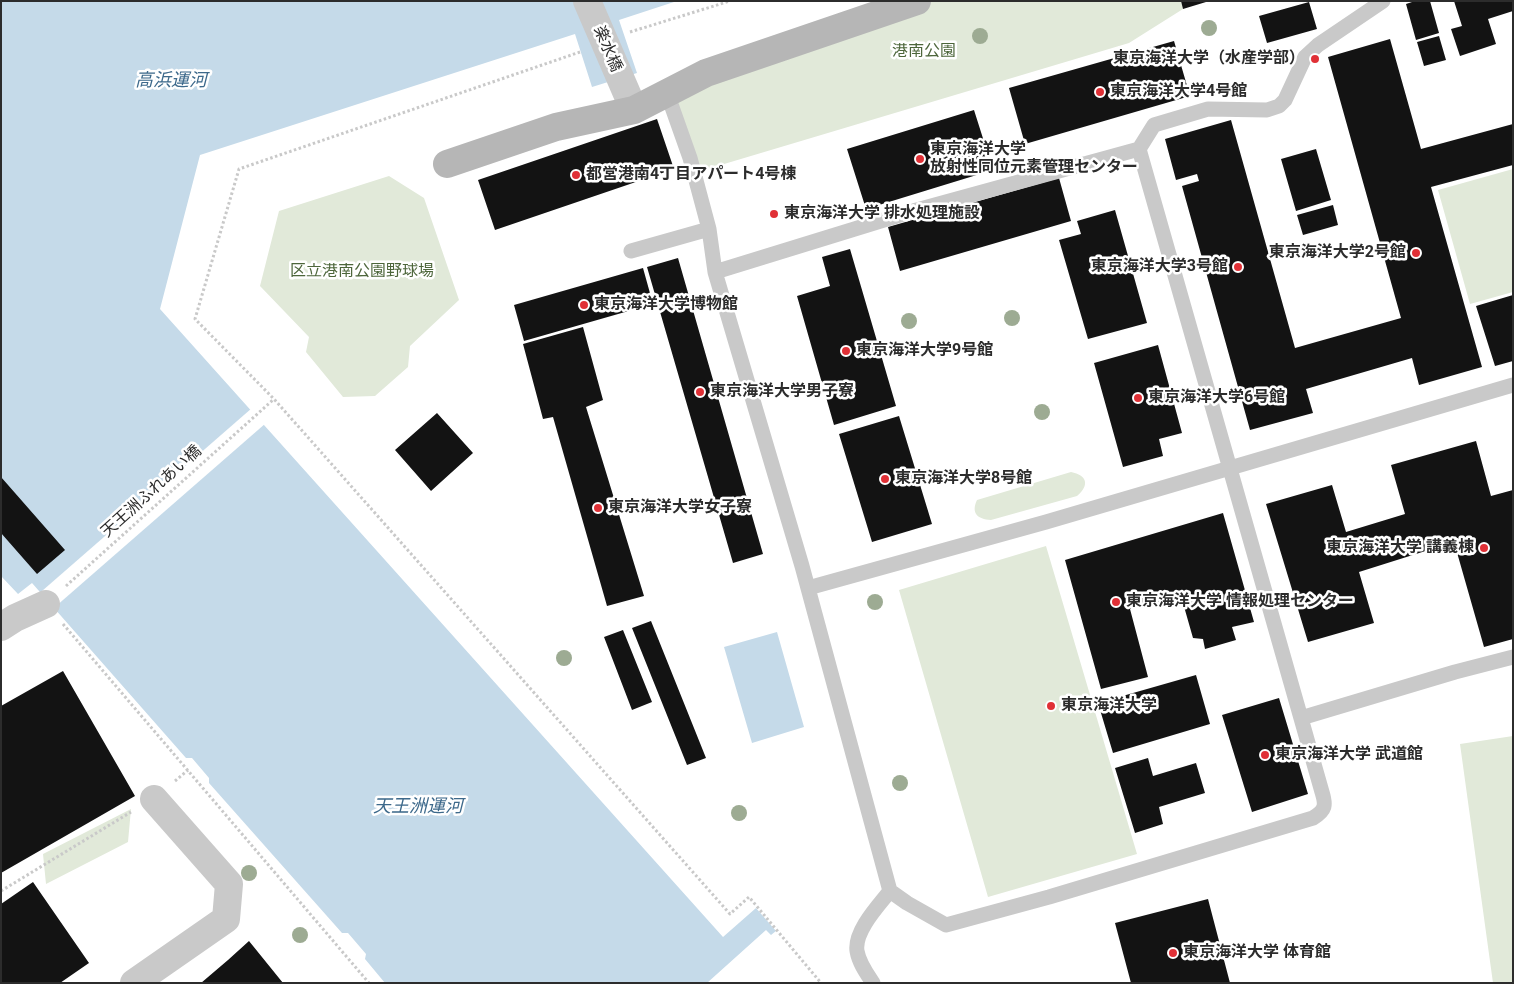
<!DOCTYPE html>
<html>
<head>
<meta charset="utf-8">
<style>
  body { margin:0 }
  #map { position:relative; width:1514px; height:984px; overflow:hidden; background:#fff; font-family:Roboto,sans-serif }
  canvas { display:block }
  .frame { position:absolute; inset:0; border:2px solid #2c2c2c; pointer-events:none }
</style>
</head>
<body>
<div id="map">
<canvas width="1514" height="984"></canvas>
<div class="frame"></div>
</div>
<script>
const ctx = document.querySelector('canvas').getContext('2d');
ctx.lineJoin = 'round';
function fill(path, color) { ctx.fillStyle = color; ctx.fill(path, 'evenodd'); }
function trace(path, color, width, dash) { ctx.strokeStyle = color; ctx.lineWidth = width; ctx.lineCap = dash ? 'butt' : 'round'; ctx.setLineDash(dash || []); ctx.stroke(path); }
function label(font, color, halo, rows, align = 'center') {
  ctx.font = font + ' Roboto,"Noto Sans JP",sans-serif'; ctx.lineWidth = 5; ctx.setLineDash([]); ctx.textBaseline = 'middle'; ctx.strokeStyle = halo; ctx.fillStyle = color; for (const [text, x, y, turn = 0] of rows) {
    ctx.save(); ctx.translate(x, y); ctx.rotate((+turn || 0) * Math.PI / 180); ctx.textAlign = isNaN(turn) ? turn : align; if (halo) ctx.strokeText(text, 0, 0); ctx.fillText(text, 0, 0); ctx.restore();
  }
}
fill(new Path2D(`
  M 917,1 L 1181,1 L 1183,9 L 1129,43 L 694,173 L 667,93 Z
  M 1513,169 L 1513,292 L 1470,304 L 1438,190 Z
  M 389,176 L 424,198 L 459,300 L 410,346 L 408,367 L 375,396 L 343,397 L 306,352 L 309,337 L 260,286 L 279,211 Z
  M 1071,472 C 1087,475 1090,485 1077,496 L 991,520 C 977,519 971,513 977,500 Z
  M 1046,546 L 1137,854 L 988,897 L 899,590 Z
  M 1513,736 L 1513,983 L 1493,983 L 1460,744 Z
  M 131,809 L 128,842 L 46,884 L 43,854 Z`), '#e1e9d9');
fill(new Path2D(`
  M 1,1 L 677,1 L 619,20 L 637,73 L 592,87 L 575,34 L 200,155 L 160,309 L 723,937 L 756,908 L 776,931 L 771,935 L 766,930 L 707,983 L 385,983 L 365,959 L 366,954 L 348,933 L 342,933 L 209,783 L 209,778 L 192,758 L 186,758 L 32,583 L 18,594 L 1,576 Z
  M 777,632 L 804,727 L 752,743 L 724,647 Z`), '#c5dae9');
fill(new Path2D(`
  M 252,408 L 266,423 L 55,607 L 42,591 Z`), '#fff');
fill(new Path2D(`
  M 1181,1 L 1206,1 L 1206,2 L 1183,9 Z
  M 1415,1 L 1430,1 L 1439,33 L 1416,40 L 1406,4 Z
  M 1454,1 L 1513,1 L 1513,11 L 1488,19 L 1496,44 L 1460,56 L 1451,29 L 1462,26 Z
  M 1309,2 L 1317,29 L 1267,43 L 1259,16 Z
  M 1439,36 L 1446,60 L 1424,66 L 1417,42 Z
  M 1390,39 L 1421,149 L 1513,124 L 1513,165 L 1431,187 L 1482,367 L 1419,385 L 1412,358 L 1306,389 L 1313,413 L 1250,430 L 1182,186 L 1199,181 L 1197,174 L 1176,180 L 1165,139 L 1231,120 L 1295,348 L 1401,318 L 1328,57 Z
  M 1174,41 L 1190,96 L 1025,144 L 1009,88 Z
  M 974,110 L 993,170 L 866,209 L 847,149 Z
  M 657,119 L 674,169 L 495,230 L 478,180 Z
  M 1316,149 L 1331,200 L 1296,211 L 1281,159 Z
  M 1059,178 L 1071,221 L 900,271 L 888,227 Z
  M 1333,205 L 1338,225 L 1303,235 L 1297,215 Z
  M 1115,210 L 1147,323 L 1088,339 L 1059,240 L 1081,234 L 1077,221 Z
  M 850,249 L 896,406 L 834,425 L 797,296 L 830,286 L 822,257 Z
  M 678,258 L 763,554 L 733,563 L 647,267 Z
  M 643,268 L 653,304 L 524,341 L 514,305 Z
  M 1513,295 L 1513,361 L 1495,366 L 1476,306 Z
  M 583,327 L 603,400 L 586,407 L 644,596 L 607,606 L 553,417 L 543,419 L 523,344 Z
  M 1158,345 L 1182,433 L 1159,439 L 1163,456 L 1123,467 L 1094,363 Z
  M 437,413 L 473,453 L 431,491 L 395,450 Z
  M 899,416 L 932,524 L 872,542 L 839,434 Z
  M 1476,441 L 1491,496 L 1513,490 L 1513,639 L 1484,647 L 1454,542 L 1359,572 L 1374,623 L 1308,642 L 1266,504 L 1332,485 L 1346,532 L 1405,514 L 1391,465 Z
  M 1,477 L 65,550 L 37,574 L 1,533 Z
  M 1223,513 L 1254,622 L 1232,627 L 1236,640 L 1205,649 L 1203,639 L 1193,638 L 1181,596 L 1130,609 L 1148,677 L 1101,689 L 1065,560 Z
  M 651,621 L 706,758 L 687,765 L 632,628 Z
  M 623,630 L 652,702 L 632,710 L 604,637 Z
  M 63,671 L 135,796 L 1,873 L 1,706 Z
  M 1196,675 L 1210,724 L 1113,753 L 1098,703 Z
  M 1279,698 L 1308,794 L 1252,812 L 1222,715 Z
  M 1148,758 L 1153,776 L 1196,763 L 1205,793 L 1159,807 L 1163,824 L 1135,833 L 1115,768 Z
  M 33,882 L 89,963 L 60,983 L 1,983 L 1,904 Z
  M 1208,899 L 1230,983 L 1131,983 L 1115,923 Z
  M 249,941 L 283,983 L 201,983 L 228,960 Z`), '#131313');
trace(new Path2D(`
  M 630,32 L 730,1
  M 580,52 L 239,169 L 195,319 L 274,399 L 730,914 L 749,897 L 821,983
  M 66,586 L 274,399
  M 63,624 L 369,983
  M 175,781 L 188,770
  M 1,891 L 131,812`), '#c9c9c9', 3, [2.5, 2.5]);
trace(new Path2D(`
  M 667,93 L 690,158 L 709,229 L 715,272 L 802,566 L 890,891 L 907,903 L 946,925 L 1049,897 L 1313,818 C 1326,810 1326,805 1322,792 L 1139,149 L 913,211 L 715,272
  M 1139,149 L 1154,125 L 1208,109 L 1267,110 L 1279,106 L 1285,100 L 1305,57 L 1318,45 L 1383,1
  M 631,251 L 709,229
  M 808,588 L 1046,522 L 1513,385
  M 1301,718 L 1455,672 L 1513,657
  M 873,983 C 867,974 859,963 857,951 C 854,931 879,905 890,891`), '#c9c9c9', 15);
trace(new Path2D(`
  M 587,1 L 628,96
  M 1,627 L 15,618 L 46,604
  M 134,983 L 226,919 L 229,884 L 154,799`), '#c9c9c9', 28);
trace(new Path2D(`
  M 447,164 L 556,127 L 634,110 L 706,73 L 917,1`), '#b6b6b6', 28);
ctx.fillStyle = '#9dab93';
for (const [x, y] of [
  [1209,28],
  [980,36],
  [1012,318],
  [909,321],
  [1042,412],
  [875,602],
  [564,658],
  [900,783],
  [739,813],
  [249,873],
  [300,935]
]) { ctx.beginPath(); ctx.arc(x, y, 8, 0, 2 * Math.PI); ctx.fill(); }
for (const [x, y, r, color] of [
  [1315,59,5,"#e03036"],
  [1100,92,5,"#e03036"],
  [920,159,5,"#e03036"],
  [576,175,5,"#e03036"],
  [774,214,5,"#e03036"],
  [1416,253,5,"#e03036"],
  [1238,267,5,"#e03036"],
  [584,305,5,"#e03036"],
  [846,351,5,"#e03036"],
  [700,392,5,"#e03036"],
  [1138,398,5,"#e03036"],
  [885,479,5,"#e03036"],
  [598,508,5,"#e03036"],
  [1484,548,5,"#e03036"],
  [1116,602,5,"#e03036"],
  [1051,706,5,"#e03036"],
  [1265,755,5,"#e03036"],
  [1173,953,5,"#e03036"]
]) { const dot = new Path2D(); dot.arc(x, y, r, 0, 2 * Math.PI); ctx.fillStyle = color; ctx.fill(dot); trace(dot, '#fff', 2); }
label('16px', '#2c2c2c', '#fff', [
  ["楽水橋",607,49,67],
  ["天王洲ふれあい橋",152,492,-42]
]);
label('16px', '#4d663b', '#fff', [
  ["港南公園",924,52],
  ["区立港南公園野球場",362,272]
]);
label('bold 16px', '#2c2c2c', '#fff', [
  ["東京海洋大学（水産学部）",1305,59,"right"],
  ["東京海洋大学4号館",1110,92],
  ["東京海洋大学",930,150],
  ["放射性同位元素管理センター",930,168],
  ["都営港南4丁目アパート4号棟",586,175],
  ["東京海洋大学 排水処理施設",784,214],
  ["東京海洋大学2号館",1406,253,"right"],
  ["東京海洋大学3号館",1228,267,"right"],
  ["東京海洋大学博物館",594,305],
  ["東京海洋大学9号館",856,351],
  ["東京海洋大学男子寮",710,392],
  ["東京海洋大学6号館",1148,398],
  ["東京海洋大学8号館",895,479],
  ["東京海洋大学女子寮",608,508],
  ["東京海洋大学 講義棟",1474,548,"right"],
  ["東京海洋大学 情報処理センター",1126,602],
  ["東京海洋大学",1061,706],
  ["東京海洋大学 武道館",1275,755],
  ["東京海洋大学 体育館",1183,953]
], 'left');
label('italic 18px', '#3d698b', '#fff', [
  ["高浜運河",171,81],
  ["天王洲運河",418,807]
]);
</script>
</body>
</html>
